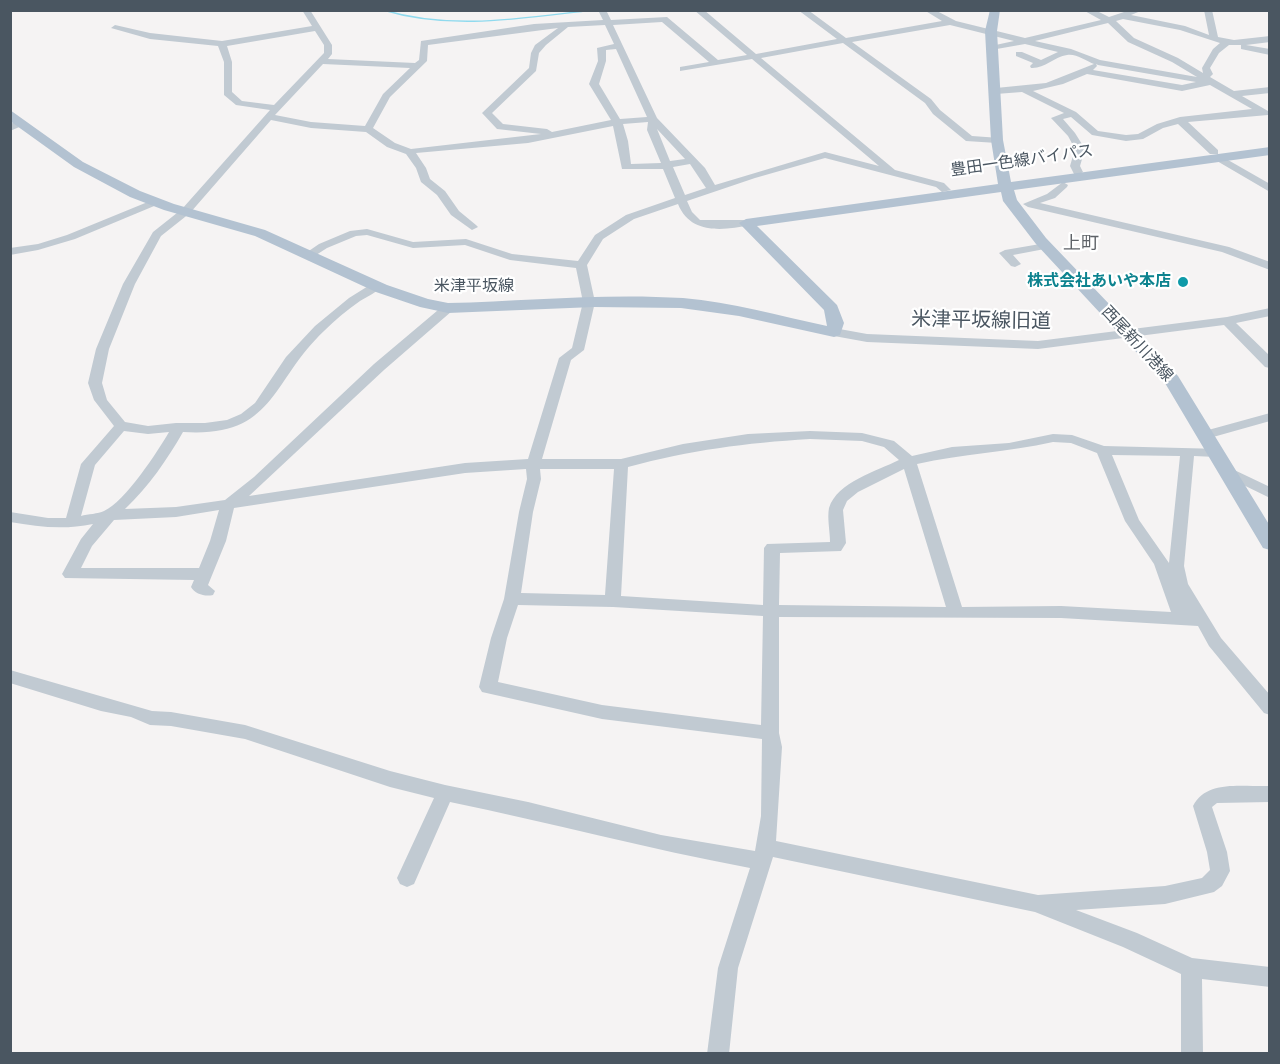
<!DOCTYPE html>
<html>
<head>
<meta charset="utf-8">
<style>
  body { margin:0 }
  #map { position:relative; width:1280px; height:1064px; overflow:hidden; background:#f5f3f3; font-family:Arial,sans-serif }
  canvas { display:block }
  .frame { position:absolute; inset:0; border:12px solid #4a5661; pointer-events:none }
</style>
</head>
<body>
<div id="map">
<canvas width="1280" height="1064"></canvas>
<div class="frame"></div>
</div>
<script>
const ctx = document.querySelector('canvas').getContext('2d');
ctx.lineJoin = 'round';
function trace(path, color, width, dash) { ctx.strokeStyle = color; ctx.lineWidth = width; ctx.lineCap = dash ? 'butt' : 'round'; ctx.setLineDash(dash || []); ctx.stroke(path); }
function fill(path, color) { ctx.fillStyle = color; ctx.fill(path, 'evenodd'); }
function label(font, color, halo, rows, align = 'center') {
  ctx.font = font + ' Arial,"Noto Sans JP",sans-serif'; ctx.lineWidth = 4.5; ctx.setLineDash([]); ctx.textBaseline = 'middle'; ctx.strokeStyle = halo; ctx.fillStyle = color; for (const [text, x, y, turn = 0] of rows) {
    ctx.save(); ctx.translate(x, y); ctx.rotate((+turn || 0) * Math.PI / 180); ctx.textAlign = isNaN(turn) ? turn : align; if (halo) ctx.strokeText(text, 0, 0); ctx.fillText(text, 0, 0); ctx.restore();
  }
}
trace(new Path2D(`
  M 383,10 C 453,31 522,18 593,10`), '#90daee', 1.5);
fill(new Path2D(`
  M 302,10 L 310,10 L 332,45 L 332,54 L 328,59 L 415,63 L 419,60 L 421,41 L 534,24 L 603,20 L 598,10 L 606,10 L 611,20 L 667,17 L 718,60 L 747,55 L 694,10 L 704,10 L 756,54 L 837,39 L 798,10 L 808,10 L 846,38 L 942,21 L 924,10 L 935,10 L 956,21 L 1025,38 L 1101,20 L 1083,10 L 1095,10 L 1109,17 L 1130,10 L 1143,10 L 1131,15 L 1185,26 L 1209,35 L 1204,10 L 1212,10 L 1218,37 L 1234,40 L 1270,36 L 1270,42 L 1246,45 L 1270,49 L 1270,55 L 1241,49 L 1241,45 L 1229,45 L 1219,53 L 1210,68 L 1213,74 L 1210,77 L 1234,91 L 1270,87 L 1270,93 L 1242,96 L 1268,111 L 1268,115 L 1188,122 L 1218,150 L 1218,154 L 1210,154 L 1178,124 L 1163,128 L 1143,139 L 1126,141 L 1092,135 L 1071,117 L 1063,119 L 1075,133 L 1085,149 L 1080,166 L 1083,172 L 1078,175 L 1074,174 L 1070,166 L 1075,149 L 1068,136 L 1051,118 L 1064,113 L 1022,92 L 996,94 L 991,91 L 996,88 L 1046,83 L 1094,64 C 1087,61 1075,53 1067,55 C 1054,57 1044,69 1031,68 L 1030,66 L 1033,63 L 1016,56 L 1016,52 L 1022,52 L 1041,60 L 1058,52 L 1025,44 L 991,50 L 991,46 L 1014,41 L 950,25 L 852,42 L 931,99 L 940,110 L 972,136 L 1000,138 L 1000,142 L 997,143 L 966,141 L 933,114 L 925,103 L 843,43 L 761,58 L 895,170 L 944,183 L 951,190 L 942,192 L 936,187 L 825,158 L 755,178 L 687,201 L 692,212 L 700,220 L 746,220 L 750,221 L 750,225 C 722,231 690,234 678,204 L 634,219 L 603,239 L 587,265 L 595,302 L 584,350 L 571,360 L 542,459 L 621,459 L 683,444 L 748,434 L 810,431 L 862,433 L 894,441 L 912,456 L 952,447 L 1009,443 L 1053,434 L 1072,435 L 1104,446 L 1221,449 L 1223,452 L 1216,457 L 1194,456 L 1184,566 L 1188,584 L 1221,638 L 1270,695 L 1270,715 L 1264,713 L 1209,646 L 1198,626 L 1061,618 L 779,617 L 779,733 L 782,747 L 776,841 L 1038,895 L 1165,886 L 1202,878 L 1210,870 L 1207,852 L 1193,806 C 1206,779 1244,787 1270,786 L 1270,802 L 1217,803 L 1212,807 L 1227,852 L 1230,871 L 1222,886 L 1214,892 L 1165,904 L 1076,910 L 1137,933 L 1192,958 L 1270,967 L 1270,987 L 1202,979 L 1203,1054 L 1181,1054 L 1181,974 L 1123,947 L 1035,912 L 773,857 L 738,968 L 729,1054 L 707,1054 L 718,968 L 750,868 C 649,849 551,823 450,802 L 414,884 L 407,887 L 400,884 L 397,878 L 434,798 L 390,787 L 245,739 L 171,726 L 150,725 L 131,717 L 101,711 L 10,683 L 10,670 L 152,711 L 171,712 L 245,725 L 390,771 L 445,785 L 528,802 L 661,835 L 755,851 L 761,816 L 762,739 L 602,719 L 482,692 L 479,687 L 491,638 L 504,599 L 519,512 L 527,479 L 526,469 L 465,473 L 234,508 L 226,541 L 208,585 L 215,591 L 213,595 C 205,597 195,594 191,587 L 194,580 L 65,578 L 62,574 L 81,539 L 93,524 C 64,530 39,527 10,522 L 10,512 L 48,518 L 66,518 L 81,464 L 114,426 L 94,400 L 88,383 L 96,349 L 123,284 L 153,232 L 182,209 L 270,110 L 236,105 L 224,95 L 224,62 L 218,46 L 150,39 L 111,28 L 115,25 L 150,33 L 222,41 L 312,26 ZM 1123,19 L 1180,30 L 1220,43 L 1213,49 L 1202,68 L 1203,73 L 1178,58 L 1134,38 L 1116,21 ZM 662,22 L 709,62 L 680,67 L 680,71 L 752,59 L 879,166 L 825,152 L 715,185 L 705,168 L 657,118 L 613,25 ZM 1108,23 L 1128,42 L 1172,62 L 1197,77 L 1100,60 L 1071,49 L 1035,41 ZM 605,25 L 614,44 L 597,48 L 598,61 L 589,84 L 611,120 L 552,132 L 547,129 L 503,124 L 492,113 L 536,71 L 539,53 L 546,45 L 568,27 ZM 558,28 L 535,45 L 531,53 L 529,68 L 482,113 L 497,129 L 541,134 L 411,149 L 395,143 L 373,128 L 390,97 L 427,61 L 428,45 ZM 315,31 L 324,45 L 324,53 L 274,105 L 242,101 L 232,92 L 232,62 L 227,46 ZM 616,49 L 647,117 L 620,119 L 599,84 L 606,61 L 606,50 ZM 323,64 L 410,68 L 383,94 L 365,126 L 311,122 L 275,115 ZM 1096,64 L 1098,65 L 1196,82 L 1182,85 L 1093,70 L 1097,66 ZM 1087,74 L 1182,91 L 1210,85 L 1252,109 L 1180,117 L 1157,124 L 1138,134 L 1126,135 L 1098,131 L 1076,112 L 1033,91 L 1063,84 ZM 271,120 L 311,128 L 366,132 L 387,147 L 406,154 L 416,168 L 421,182 L 437,195 L 451,215 L 472,230 L 478,227 L 476,225 L 459,211 L 445,191 L 430,179 L 426,168 L 416,153 L 528,143 L 613,126 L 622,169 L 663,169 L 675,198 L 626,215 L 595,235 L 578,261 L 512,254 L 466,239 L 413,242 L 367,229 L 350,231 L 319,244 L 303,255 L 305,257 L 313,257 L 327,248 L 356,236 L 367,235 L 413,248 L 465,245 L 510,260 L 576,268 L 583,302 L 572,348 L 559,358 L 528,459 L 465,463 L 249,496 L 384,370 L 452,311 L 454,308 L 448,304 L 444,305 L 374,364 L 254,477 L 225,500 L 176,507 L 125,509 C 149,486 167,460 183,432 C 275,438 270,382 324,331 C 335,320 347,310 360,301 C 368,296 377,292 383,286 L 381,283 L 373,283 L 349,298 L 315,326 L 286,357 L 255,403 L 241,414 L 227,420 L 205,423 L 176,423 L 148,426 L 125,422 L 107,400 L 102,383 L 109,349 L 135,284 L 161,236 L 190,213 ZM 648,122 L 647,130 L 661,163 L 631,164 L 628,141 L 623,124 ZM 657,129 L 685,159 L 670,161 ZM 690,164 L 706,188 L 685,195 L 673,167 ZM 124,431 L 148,434 L 169,432 C 158,451 125,502 104,511 C 98,514 88,514 81,516 L 95,465 ZM 810,439 L 862,441 L 884,447 L 899,460 C 877,471 837,482 829,508 C 827,518 830,532 830,542 L 767,544 L 764,548 L 763,605 L 621,596 L 628,467 C 691,450 745,443 810,439 ZM 1053,442 L 1071,443 L 1097,453 L 1125,521 L 1154,564 L 1171,612 L 1061,606 L 962,607 L 917,464 C 962,454 1008,452 1053,442 ZM 1112,455 L 1180,456 L 1169,563 L 1139,520 ZM 540,469 L 614,469 L 605,595 L 521,593 L 533,512 L 541,479 ZM 904,469 L 946,607 L 779,605 L 780,553 L 841,551 L 846,543 L 843,510 L 847,501 L 858,492 ZM 219,510 L 210,541 L 199,568 L 81,568 L 92,546 L 114,520 L 176,517 ZM 518,605 L 613,607 L 763,616 L 761,725 L 602,705 L 498,682 L 507,638 Z
  M 21,120 L 24,121 L 24,125 L 10,131 L 10,124 Z
  M 1221,156 L 1270,184 L 1270,192 L 1217,161 L 1216,159 Z
  M 1063,182 L 1068,185 L 1067,187 L 1055,198 L 1040,203 L 1229,247 L 1270,262 L 1270,270 L 1222,252 L 1028,207 L 1023,204 L 1047,194 Z
  M 155,199 L 160,202 L 159,204 L 75,239 L 38,250 L 10,255 L 10,248 L 38,244 L 67,235 Z
  M 1046,243 L 1050,244 L 1050,248 L 1013,255 L 1021,264 L 1015,267 L 1011,266 L 999,253 L 1005,250 Z
  M 1270,308 L 1270,316 L 1236,323 L 1270,356 L 1270,368 L 1265,367 L 1224,325 L 1038,349 L 867,342 L 834,336 L 828,332 L 834,328 L 867,334 L 1038,341 L 1227,317 Z
  M 1270,413 L 1270,421 L 1206,439 L 1199,435 L 1201,432 Z
  M 1228,467 L 1270,487 L 1270,498 L 1223,475 L 1221,472 Z`), '#c1cad2');
fill(new Path2D(`
  M 990,10 L 1000,10 L 997,31 L 1003,140 L 1011,182 L 1270,147 L 1270,155 L 1014,190 L 1017,200 L 1046,238 L 1178,376 L 1270,526 L 1270,550 L 1263,548 L 1165,383 L 1036,244 L 1003,201 L 1001,192 L 757,226 L 837,305 L 844,323 L 840,335 L 834,337 L 739,316 L 681,308 L 594,307 L 448,313 L 420,307 L 376,292 L 255,236 L 164,210 L 130,197 L 74,167 L 10,121 L 10,110 L 83,162 L 140,191 L 174,204 L 265,230 L 387,285 L 428,299 L 448,303 C 526,301 605,293 683,298 C 732,302 779,316 827,326 L 824,310 L 739,223 L 746,219 L 998,184 L 991,140 L 985,31 Z`), '#b3c2d1');
for (const [x, y, r, color] of [
  [1183,282,6,"#0f9aa8"]
]) { const dot = new Path2D(); dot.arc(x, y, r, 0, 2 * Math.PI); ctx.fillStyle = color; ctx.fill(dot); trace(dot, '#fff', 2); }
label('16px', '#4a5661', '#fff', [
  ["豊田一色線バイパス",1022,161,-8],
  ["米津平坂線",474,287],
  ["西尾新川港線",1137,344,47]
]);
label('bold 16px', '#0d838f', '#fff', [
  ["株式会社あいや本店",1171,282]
], 'right');
label('18px', '#5f6368', '#fff', [
  ["上町",1081,244]
]);
label('20px', '#4a5661', '#fff', [
  ["米津平坂線旧道",981,321,1]
]);
</script>
</body>
</html>
